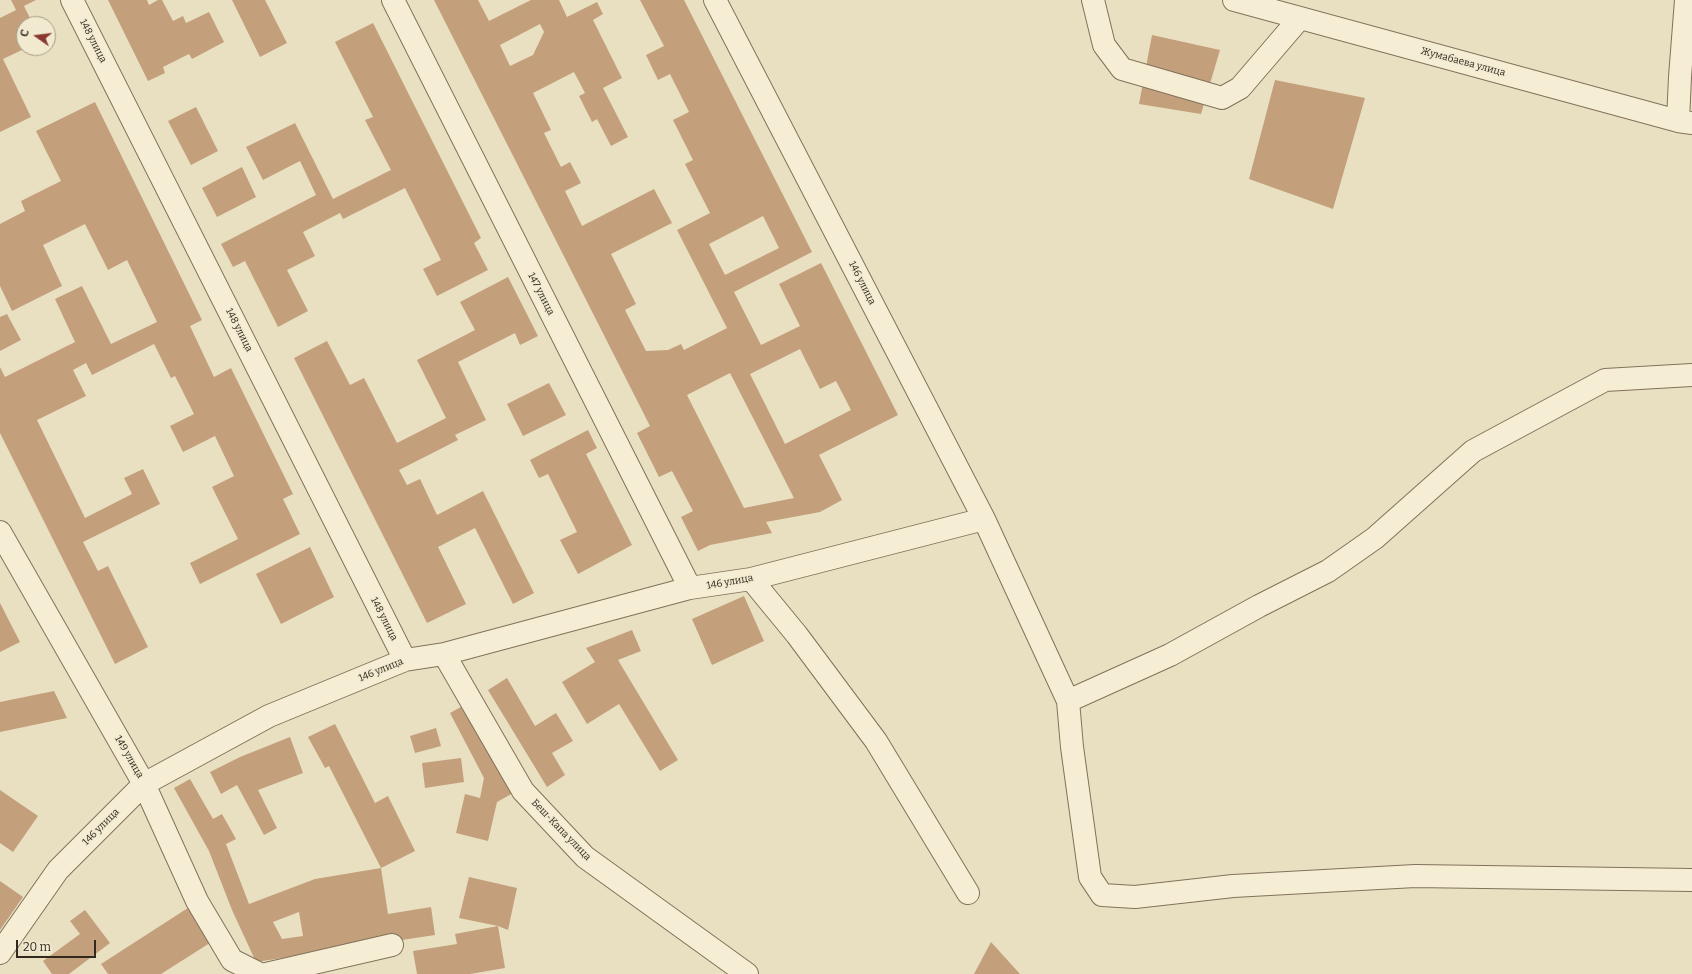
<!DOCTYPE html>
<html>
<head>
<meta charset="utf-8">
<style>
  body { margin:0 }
  #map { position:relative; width:1692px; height:974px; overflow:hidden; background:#e9e0c2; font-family:Bitter,serif }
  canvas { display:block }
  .north { position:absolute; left:16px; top:16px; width:40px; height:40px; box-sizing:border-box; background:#f1ead0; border:1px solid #a59d89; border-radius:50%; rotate:284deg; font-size:11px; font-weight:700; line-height:16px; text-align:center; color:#32291e }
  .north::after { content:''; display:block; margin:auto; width:14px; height:18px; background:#8a3731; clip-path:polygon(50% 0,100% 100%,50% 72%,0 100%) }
  .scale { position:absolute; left:16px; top:940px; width:80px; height:18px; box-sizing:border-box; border:2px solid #32291e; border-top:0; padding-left:5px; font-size:12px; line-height:14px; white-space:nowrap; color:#32291e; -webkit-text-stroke:3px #f1ead0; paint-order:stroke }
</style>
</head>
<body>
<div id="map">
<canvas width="1692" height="974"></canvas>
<div class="north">С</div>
<div class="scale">20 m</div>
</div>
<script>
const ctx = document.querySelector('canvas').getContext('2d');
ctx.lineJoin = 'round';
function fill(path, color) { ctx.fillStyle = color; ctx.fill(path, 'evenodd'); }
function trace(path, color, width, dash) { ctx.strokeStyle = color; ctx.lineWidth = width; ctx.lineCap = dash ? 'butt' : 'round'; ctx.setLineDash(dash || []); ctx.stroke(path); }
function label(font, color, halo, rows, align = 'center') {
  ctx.font = font + ' Bitter,serif'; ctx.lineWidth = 3; ctx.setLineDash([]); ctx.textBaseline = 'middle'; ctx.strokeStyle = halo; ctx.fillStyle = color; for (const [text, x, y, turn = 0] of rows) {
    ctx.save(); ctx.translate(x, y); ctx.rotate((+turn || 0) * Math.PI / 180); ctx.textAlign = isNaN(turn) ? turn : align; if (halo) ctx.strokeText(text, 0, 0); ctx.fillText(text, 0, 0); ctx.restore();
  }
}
fill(new Path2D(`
  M 11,0 L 36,0 L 24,6 L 33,24 L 24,24 L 24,49 L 3,59 L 31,117 L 0,132 L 0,18 L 16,10 Z
  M 108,0 L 147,0 L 149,5 L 158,0 L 162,0 L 173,21 L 183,16 L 186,23 L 209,12 L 224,42 L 192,59 L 189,54 L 163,67 L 165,73 L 148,81 Z
  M 232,0 L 265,0 L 287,43 L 260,57 Z
  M 434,0 L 478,0 L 489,21 L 531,0 L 559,0 L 567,17 L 597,2 L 603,14 L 593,20 L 622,78 L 603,88 L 628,137 L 611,146 L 597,119 L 592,122 L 579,96 L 585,93 L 574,72 L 533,93 L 551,130 L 544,133 L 561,167 L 570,162 L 581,183 L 565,191 L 582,226 L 654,189 L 672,223 L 611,254 L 636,304 L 625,310 L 646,351 L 668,350 L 681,344 L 684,350 L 727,328 L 677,230 L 710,213 L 685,164 L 693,160 L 673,120 L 689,112 L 670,74 L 658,80 L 646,55 L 664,46 L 640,0 L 684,0 L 812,252 L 734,292 L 761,345 L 800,326 L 779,284 L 821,263 L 898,415 L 819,455 L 842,500 L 820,512 L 766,522 L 772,533 L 710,545 L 698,551 L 681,517 L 693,511 L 672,471 L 659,477 L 637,433 L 650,426 ZM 540,24 L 544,32 L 533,55 L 510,66 L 500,45 ZM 763,216 L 779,248 L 725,275 L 709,244 ZM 800,349 L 820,389 L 836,381 L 851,410 L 785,444 L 750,374 ZM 730,373 L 794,498 L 744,508 L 687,395 Z
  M 373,23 L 481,238 L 474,243 L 488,270 L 437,296 L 423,269 L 441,260 L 405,188 L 343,219 L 340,213 L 303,232 L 315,256 L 287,270 L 308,311 L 278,327 L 245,261 L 233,267 L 221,244 L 316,195 L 300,161 L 263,180 L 246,147 L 295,123 L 333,199 L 391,170 L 365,120 L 373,117 L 335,42 Z
  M 1152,35 L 1220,50 L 1201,114 L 1139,104 Z
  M 1275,80 L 1365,98 L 1333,209 L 1249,179 Z
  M 95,102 L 202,320 L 190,326 L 214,377 L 231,368 L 293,494 L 283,499 L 300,534 L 200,584 L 190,563 L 238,539 L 212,487 L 234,476 L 215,436 L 183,452 L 170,426 L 194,414 L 175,376 L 171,378 L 154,344 L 92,375 L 86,363 L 73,370 L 86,396 L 37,420 L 85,518 L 132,494 L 124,478 L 143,469 L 160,504 L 83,542 L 98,571 L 108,566 L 148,647 L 115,664 L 0,433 L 0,367 L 5,377 L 75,342 L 55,299 L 82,286 L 111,344 L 157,322 L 127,260 L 108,270 L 85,224 L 43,245 L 62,286 L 12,311 L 0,286 L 0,224 L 25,211 L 21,201 L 61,181 L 36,131 Z
  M 196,107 L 218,151 L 191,165 L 168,121 Z
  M 242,167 L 256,197 L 217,217 L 202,188 Z
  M 508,277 L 538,336 L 520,345 L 515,333 L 458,362 L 486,420 L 455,435 L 458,440 L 399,470 L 407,485 L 420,479 L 437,515 L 483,491 L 534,593 L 513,604 L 475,528 L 438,547 L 466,604 L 427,623 L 294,358 L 327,341 L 350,385 L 364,378 L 397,443 L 446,418 L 417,360 L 475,330 L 460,302 Z
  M 7,314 L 21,340 L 0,351 L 0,317 Z
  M 549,383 L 566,415 L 523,436 L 507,404 Z
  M 588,430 L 597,448 L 586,454 L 632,545 L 578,574 L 560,540 L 577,532 L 548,474 L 539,478 L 530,460 Z
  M 310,547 L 334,597 L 281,624 L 256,574 Z
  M 744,596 L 764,641 L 712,665 L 692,619 Z
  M 0,603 L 20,642 L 0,652 Z
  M 632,630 L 641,651 L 618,660 L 678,760 L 660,771 L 619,704 L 587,724 L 562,682 L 595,662 L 586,648 Z
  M 507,678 L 535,726 L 556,713 L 573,741 L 552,753 L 565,775 L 547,787 L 488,690 Z
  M 54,691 L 67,718 L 0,732 L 0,702 Z
  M 468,703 L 515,792 L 497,802 L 488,841 L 456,833 L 465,794 L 480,798 L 484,778 L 450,713 Z
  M 335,724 L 375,803 L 388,796 L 415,851 L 381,868 L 329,766 L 325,768 L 308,737 Z
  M 436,728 L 441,746 L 415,753 L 410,736 Z
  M 290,737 L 303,773 L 258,790 L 277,828 L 264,835 L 237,785 L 221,794 L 210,772 L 240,757 Z
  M 461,758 L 464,782 L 425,788 L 422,763 Z
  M 190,779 L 213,819 L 222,814 L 236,839 L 226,844 L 249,904 L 315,879 L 381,868 L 388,914 L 431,907 L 435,935 L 256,962 L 232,910 L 209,851 L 174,788 ZM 299,912 L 303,936 L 282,939 L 273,922 Z
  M 0,790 L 38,816 L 13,852 L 0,843 Z
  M 469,877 L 517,888 L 508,930 L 498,926 L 505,968 L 470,974 L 417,974 L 413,951 L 457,944 L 455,934 L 498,926 L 459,918 Z
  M 0,881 L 23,897 L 0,930 Z
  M 191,906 L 213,941 L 161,974 L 108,974 L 101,964 Z
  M 85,910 L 110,943 L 69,974 L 52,974 L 43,961 L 80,934 L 70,921 Z
  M 991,942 L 1020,974 L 974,974 Z`), '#c39f7b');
const minor = new Path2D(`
  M 72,0 L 405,660
  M 393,0 L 690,588
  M 1093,0 L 1104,45 L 1122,69 L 1222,98 L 1240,88 L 1300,18
  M 1234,0 L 1678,121 L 1692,123
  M 1678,121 L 1680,77 L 1686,0
  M 984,519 L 1068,701 L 1072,747 L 1090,877 L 1102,895 L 1135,897 L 1233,886 L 1415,876 L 1692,880
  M 0,532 L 144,784 L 197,901 L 232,960 L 260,974
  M 751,579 L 797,635 L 876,741 L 968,893
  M 444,654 L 523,791 L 585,857 L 747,974
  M 1068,701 L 1170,655 L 1259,606 L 1328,571 L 1375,538 L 1473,451 L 1605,380 L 1692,375
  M 0,953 L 58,870 L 144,784 L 269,716 L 405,660 L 444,654 L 690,588 L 751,579 L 984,519 L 715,0
  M 266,974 L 392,945`);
trace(minor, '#81725b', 24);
trace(minor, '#f5eed4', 22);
label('10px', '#32291e', '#f1ead0', [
  ["148 улица",93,41,63],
  ["Жумабаева улица",1463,62,15],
  ["146 улица",862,283,63],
  ["147 улица",541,294,63],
  ["148 улица",239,330,63],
  ["146 улица",730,582,-10],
  ["148 улица",384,619,63],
  ["146 улица",381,670,-22],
  ["149 улица",129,757,60],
  ["146 улица",101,827,-45],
  ["Беш-Капа улица",561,830,46]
]);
</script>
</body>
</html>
